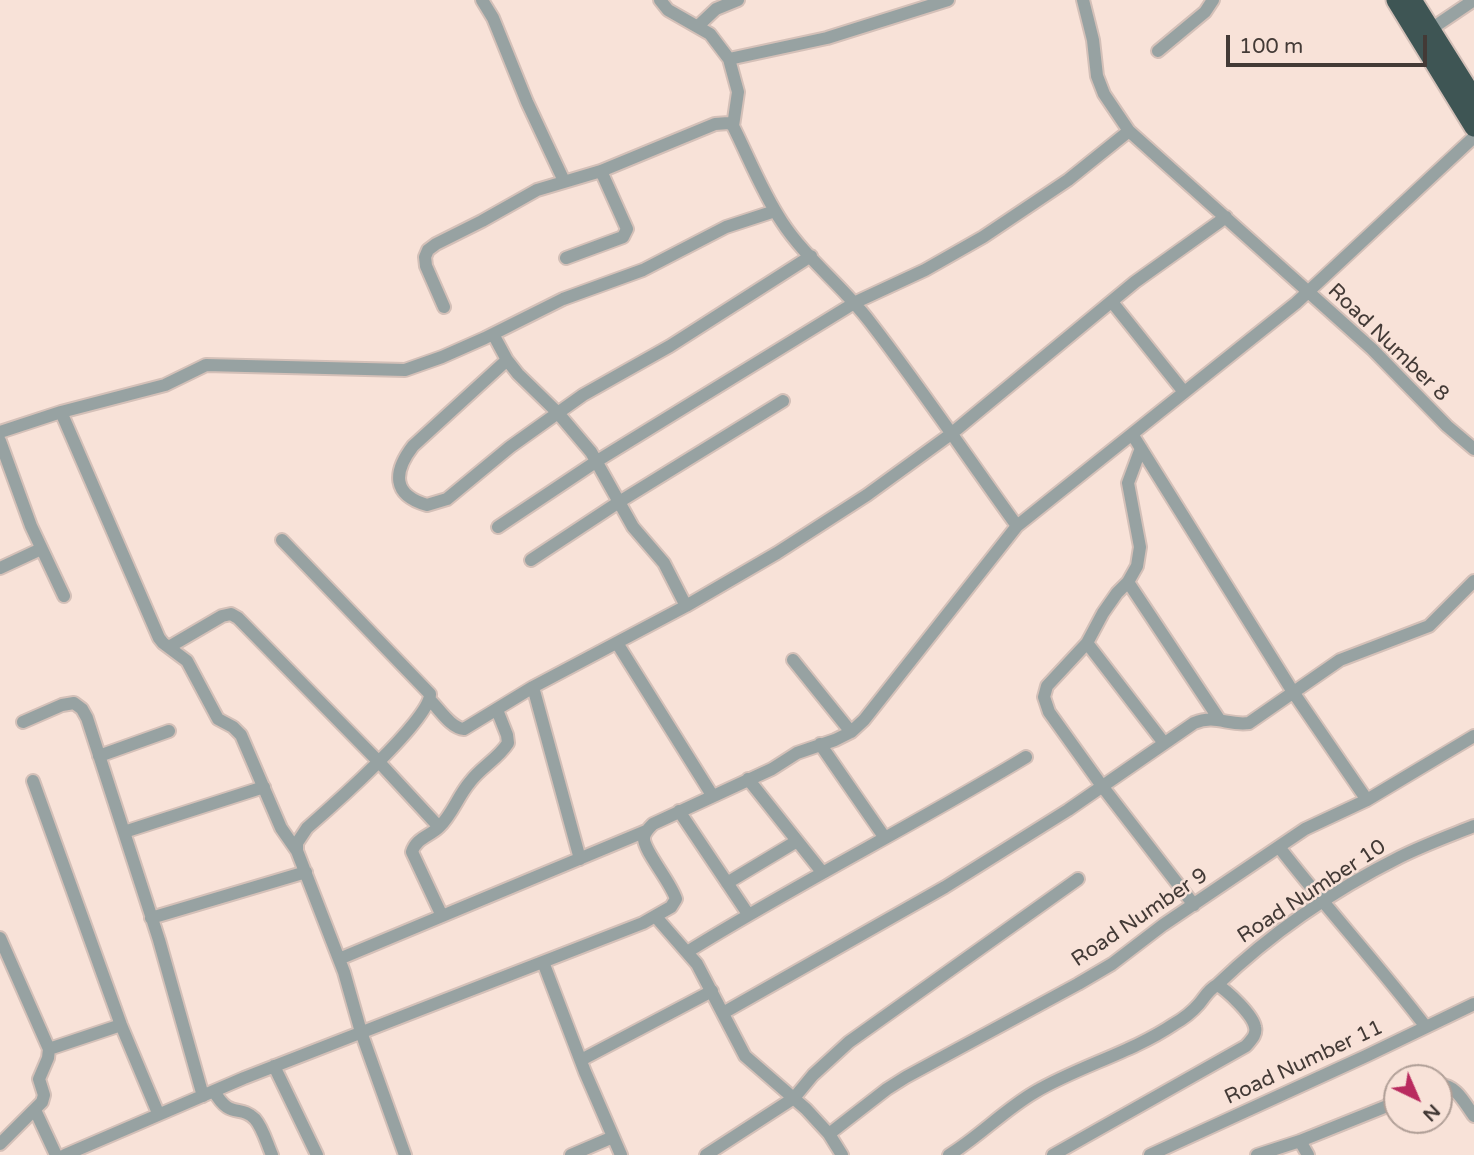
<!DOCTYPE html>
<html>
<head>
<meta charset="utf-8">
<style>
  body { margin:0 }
  #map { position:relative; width:1474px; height:1155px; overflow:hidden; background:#f8e2d8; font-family:"Varela Round",sans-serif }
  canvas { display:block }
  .north { position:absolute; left:1383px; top:1064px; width:70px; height:70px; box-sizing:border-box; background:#f8e2d8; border:2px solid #b09f97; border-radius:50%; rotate:136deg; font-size:19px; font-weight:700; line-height:28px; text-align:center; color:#433a36 }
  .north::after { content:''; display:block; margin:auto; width:24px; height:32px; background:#b92b5f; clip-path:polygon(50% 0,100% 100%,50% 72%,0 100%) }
  .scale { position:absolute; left:1226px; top:35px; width:201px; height:32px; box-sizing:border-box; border:4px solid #433a36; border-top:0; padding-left:9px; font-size:21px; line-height:24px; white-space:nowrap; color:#433a36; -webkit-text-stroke:5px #f8e2d8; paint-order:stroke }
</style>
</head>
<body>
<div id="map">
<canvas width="1474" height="1155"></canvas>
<div class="north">N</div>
<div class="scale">100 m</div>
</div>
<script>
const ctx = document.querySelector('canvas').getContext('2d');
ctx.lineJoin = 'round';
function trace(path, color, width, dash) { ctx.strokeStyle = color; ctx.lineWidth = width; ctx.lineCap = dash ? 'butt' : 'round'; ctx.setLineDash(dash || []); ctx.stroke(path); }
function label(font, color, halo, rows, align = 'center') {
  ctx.font = font + ' "Varela Round",sans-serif'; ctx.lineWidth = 5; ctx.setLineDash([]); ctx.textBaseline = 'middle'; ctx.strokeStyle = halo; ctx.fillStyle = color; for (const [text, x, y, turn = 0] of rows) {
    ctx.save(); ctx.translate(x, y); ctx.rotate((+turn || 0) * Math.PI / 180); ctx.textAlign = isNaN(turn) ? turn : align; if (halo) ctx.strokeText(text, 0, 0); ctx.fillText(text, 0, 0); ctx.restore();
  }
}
const minor = new Path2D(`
  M 482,0 L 493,18 L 527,102 L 564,181
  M 660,0 L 668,10 L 710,34 L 729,59 L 738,92 L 733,126
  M 1083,0 L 1093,40 L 1097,76 L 1104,94 L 1129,131 L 1372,349 L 1447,426 L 1474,449
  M 698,26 L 716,9 L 738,0
  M 1431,29 L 1474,0
  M 1158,51 L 1205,12 L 1213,0
  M 729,59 L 827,38 L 948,0
  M 566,258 L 623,237 L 627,229 L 601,171
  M 1112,302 L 1184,392
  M 444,307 L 426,266 L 425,257 L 428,250 L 436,244 L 482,221 L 537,190 L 601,171 L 715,124 L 729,123 L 733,126 C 749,158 762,192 782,222 C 806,259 843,286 870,322 C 921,388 968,458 1017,526
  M 493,334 L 507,360 L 518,374 L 557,412 L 591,452 L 633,527 L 664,563 L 686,606
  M 507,360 L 413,446 C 393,472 392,495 427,505 L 447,499 L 510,447 L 583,395 L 670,346 L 811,256
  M 61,412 L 159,638 L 163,643 L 187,661 L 218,719 L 233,727 L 241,735 L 281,828 L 297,851
  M 0,432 L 61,412 L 165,385 L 206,365 L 405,370 L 442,357 L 485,338 L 563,299 L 643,270 L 726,227 L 775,211
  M 1132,434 L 1293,692 L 1367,800
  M 0,441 L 31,526 L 64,596
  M 1141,448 L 1128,483 L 1140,547 L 1137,566 L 1128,582 L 1117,593 L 1103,613 L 1087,643 L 1047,686 L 1044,697 L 1049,712 L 1102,786 L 1194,905
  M 498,527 L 597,461 L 856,302 L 925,270 L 983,237 L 1068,180 L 1129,131
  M 282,540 L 430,694 C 431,719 330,808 307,828 L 297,843 L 297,851 L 344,972 L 361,1032 L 405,1155
  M 531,560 L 619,502 L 783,401
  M 0,568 L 41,549
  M 1128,582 L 1219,719
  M 617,643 L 712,795
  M 1087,643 L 1164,743
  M 169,647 L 222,616 L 231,614 L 238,618 L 378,761 L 439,827
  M 793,660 L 851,732
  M 533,687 L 580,859
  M 430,700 C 440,710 451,728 464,729 L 533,687 L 686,606 L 777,553 L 867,495 L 951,434 L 1135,282 L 1226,217
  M 23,722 L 62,705 L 74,703 L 82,709 L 87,718 L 159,940 L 203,1096
  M 820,744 L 885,838
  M 99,756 L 169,731
  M 748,779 L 822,872
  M 33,781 L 121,1025 L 158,1113
  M 679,811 L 748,914
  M 124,832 L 264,787
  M 1279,847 C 1326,908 1379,965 1426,1027
  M 727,883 L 797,841
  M 442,916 L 412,852 C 416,838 430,836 439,827 C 452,815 458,796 470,782 C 481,767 498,759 508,743 L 507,735 L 497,710
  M 656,917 L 697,964 L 745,1056 L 806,1109 L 829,1134 L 842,1155
  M 151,918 L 306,872
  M 0,938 L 49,1049 L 48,1058 L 39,1079 L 44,1095 L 42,1102 L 0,1144
  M 687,952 C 798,883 914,825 1026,757
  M 339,959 L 646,831
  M 543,962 L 585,1072 L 621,1155
  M 1217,985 C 1270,934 1334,890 1400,857 C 1424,845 1449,836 1474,826
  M 723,1013 L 945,887 L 1068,810 L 1194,723 C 1216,714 1228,726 1249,723 L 1340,660 L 1429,626 L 1474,581
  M 49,1049 L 121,1025
  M 581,1060 L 712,991
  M 274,1066 L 317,1155
  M 1439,1085 C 1456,1084 1465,1104 1474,1116
  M 214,1091 C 230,1120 240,1104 255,1119 C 263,1128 267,1144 272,1155
  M 35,1110 L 56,1155
  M 829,1134 L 887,1089 L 906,1077 L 1078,984 L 1112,964 L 1163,925 L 1305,829 L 1367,800 L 1474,736
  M 1300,1141 L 1308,1155
  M 65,1155 L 244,1078 L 643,923 L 671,907 L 676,899 C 671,882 643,850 644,838 C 644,833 649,828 653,824 L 772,769 L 797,753 L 835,740 L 851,732 L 864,720 L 1017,526 L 1296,303 L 1474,137
  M 571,1155 L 613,1137
  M 706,1155 L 794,1098 L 813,1075 L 849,1042 L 1078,879
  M 949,1155 C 980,1136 1004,1110 1035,1092 C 1079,1066 1131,1053 1174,1024 C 1183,1019 1192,1012 1199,1004 C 1205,997 1208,990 1217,985 C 1227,990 1253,1015 1255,1027 C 1257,1035 1251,1040 1246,1046 L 1053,1155
  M 1150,1155 L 1366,1056 L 1474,1004
  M 1257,1155 L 1300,1141 L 1397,1102`);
const highway = new Path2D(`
  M 1396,0 L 1474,127
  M 1412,0 L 1474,99`);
trace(minor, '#d4c0b8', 16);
trace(highway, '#d4c0b8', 23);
trace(minor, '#97a2a2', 12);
trace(highway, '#3e5554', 19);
label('21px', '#433a36', '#f8e2d8', [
  ["Road Number 8",1388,343,44],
  ["Road Number 10",1312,892,-33],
  ["Road Number 9",1140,918,-34],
  ["Road Number 11",1304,1063,-25]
]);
</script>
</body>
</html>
